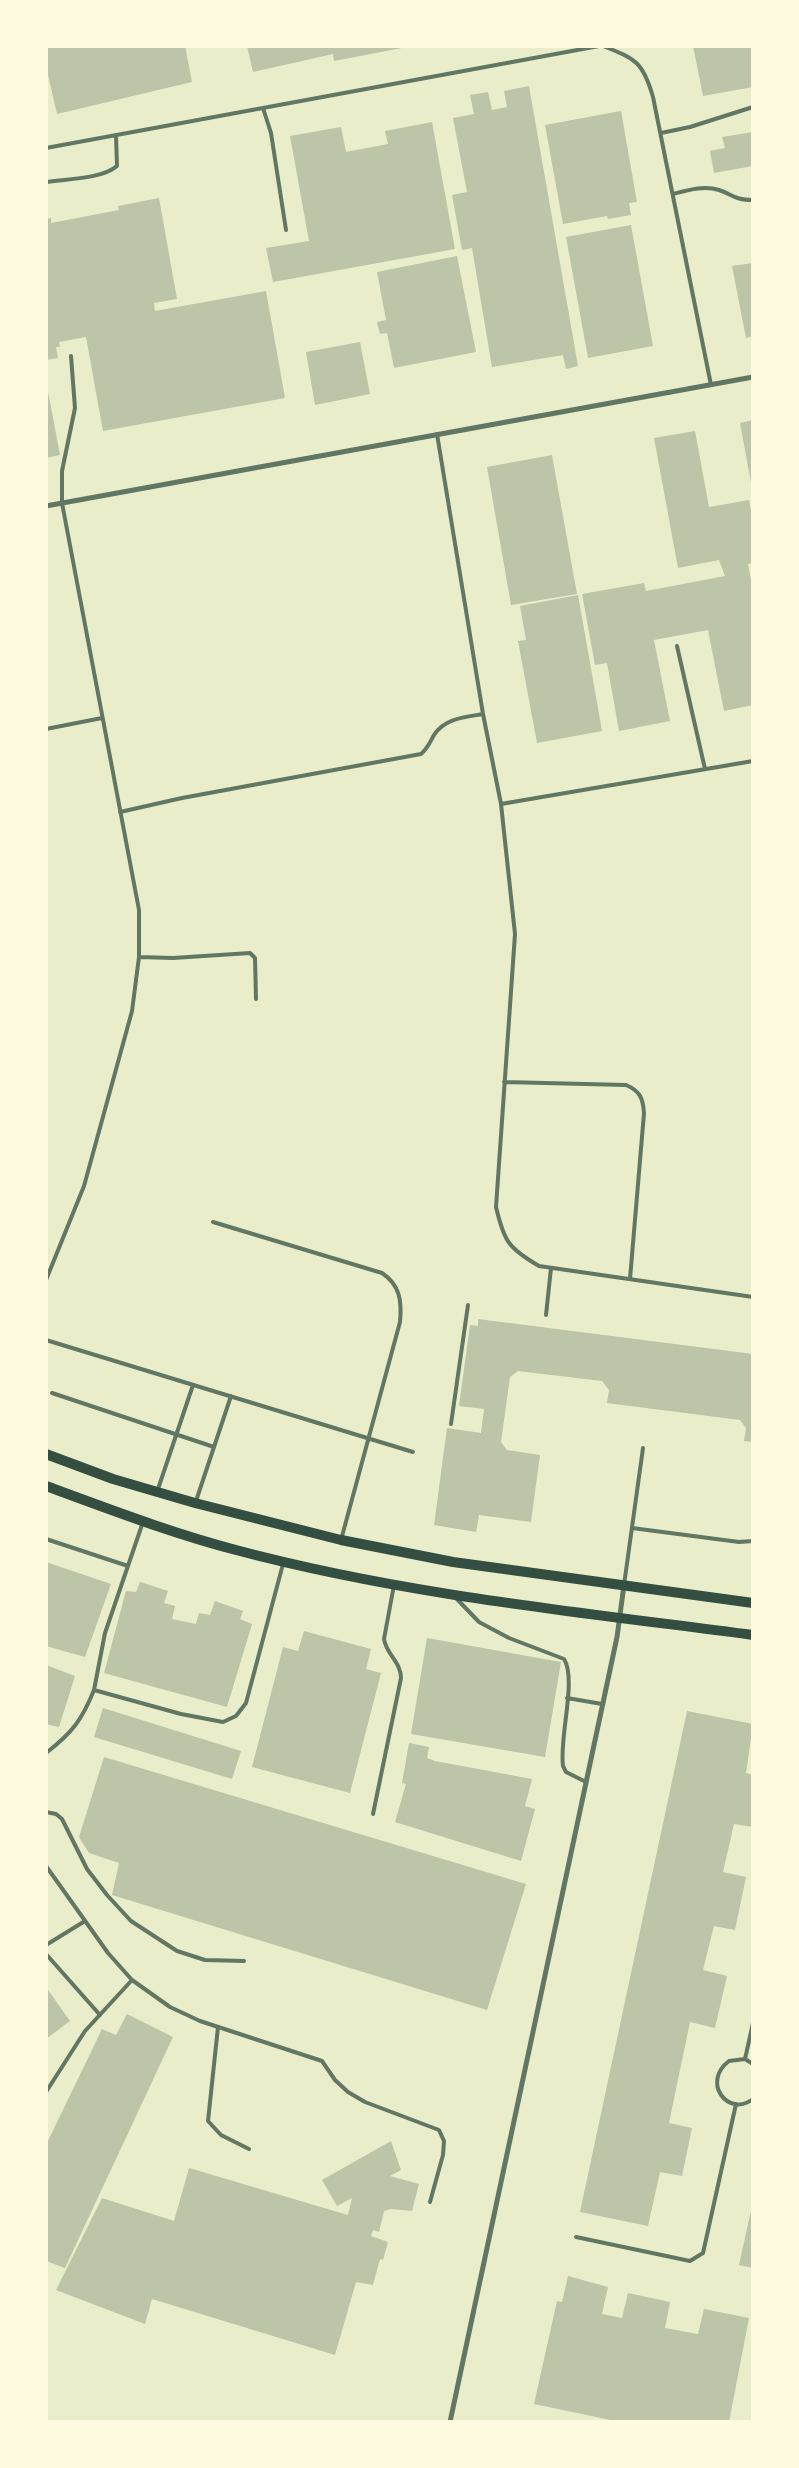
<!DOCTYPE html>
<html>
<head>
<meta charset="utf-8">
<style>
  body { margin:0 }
  #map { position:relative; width:799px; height:2468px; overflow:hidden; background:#e9edc9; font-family:"Noto Serif",serif }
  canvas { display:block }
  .frame { position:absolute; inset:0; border:48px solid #fefae0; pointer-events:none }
</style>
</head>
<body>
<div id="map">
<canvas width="799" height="2468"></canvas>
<div class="frame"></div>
</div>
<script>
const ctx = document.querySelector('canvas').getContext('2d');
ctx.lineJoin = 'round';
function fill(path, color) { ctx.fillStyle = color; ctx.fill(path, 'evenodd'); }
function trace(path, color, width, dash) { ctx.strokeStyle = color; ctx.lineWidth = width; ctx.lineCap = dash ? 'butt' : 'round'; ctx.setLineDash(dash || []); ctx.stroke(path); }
fill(new Path2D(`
  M 46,46 L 185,46 L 192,82 L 57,114 L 46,66 Z
  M 247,46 L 407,46 L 407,47 L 334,61 L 333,54 L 253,72 Z
  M 693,46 L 753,46 L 753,87 L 703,96 Z
  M 529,86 L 578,366 L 566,369 L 563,355 L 492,367 L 472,248 L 462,250 L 452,195 L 467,192 L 453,118 L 474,114 L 470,95 L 488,92 L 492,110 L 507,107 L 504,91 Z
  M 621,111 L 637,202 L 629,203 L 631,215 L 608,219 L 607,216 L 563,224 L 545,125 Z
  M 432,122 L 455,249 L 273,282 L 266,248 L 309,241 L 290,136 L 341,127 L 346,152 L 388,144 L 385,131 Z
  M 753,132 L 753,166 L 714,173 L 710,151 L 725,148 L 722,137 Z
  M 159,198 L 177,299 L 154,303 L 155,311 L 266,291 L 285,398 L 103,431 L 86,337 L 59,342 L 60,347 L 56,347 L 58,358 L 46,360 L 46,219 L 51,218 L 51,223 L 119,210 L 118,206 Z
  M 631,225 L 653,346 L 588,358 L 566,237 Z
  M 457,256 L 476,352 L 394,368 L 387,333 L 380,334 L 377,322 L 386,320 L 377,272 Z
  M 753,263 L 753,336 L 746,338 L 732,266 Z
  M 360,342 L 370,394 L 315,405 L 306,352 Z
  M 46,381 L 60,455 L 46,458 Z
  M 753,420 L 753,488 L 752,488 L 740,423 Z
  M 695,431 L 709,507 L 749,500 L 753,521 L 753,563 L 748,564 L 753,591 L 753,705 L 724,711 L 708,630 L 654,640 L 670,721 L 619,731 L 607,663 L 595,665 L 582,594 L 644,583 L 646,591 L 725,576 L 719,560 L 678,568 L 654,438 Z
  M 552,455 L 577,594 L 511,605 L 487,467 Z
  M 578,595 L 602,731 L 537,743 L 518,641 L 526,640 L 520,606 Z
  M 478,1319 L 753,1354 L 753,1442 L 744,1441 L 746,1428 L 740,1420 L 607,1403 L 609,1390 L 602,1381 L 518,1371 L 510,1377 L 501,1442 L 507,1450 L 540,1455 L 531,1522 L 479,1515 L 476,1532 L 434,1525 L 447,1428 L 481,1433 L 484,1409 L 459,1406 L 470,1325 L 478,1326 Z
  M 46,1562 L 111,1584 L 85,1657 L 46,1646 Z
  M 140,1582 L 168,1591 L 164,1603 L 175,1606 L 172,1619 L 196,1624 L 199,1613 L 210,1615 L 215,1601 L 243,1611 L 240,1619 L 252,1624 L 227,1707 L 104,1673 L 126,1591 L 136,1592 Z
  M 304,1631 L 371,1649 L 366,1669 L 381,1673 L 350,1793 L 252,1767 L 283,1647 L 298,1651 Z
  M 427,1638 L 561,1662 L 545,1757 L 411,1734 Z
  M 46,1665 L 75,1676 L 59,1727 L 46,1724 Z
  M 103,1708 L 241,1751 L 232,1779 L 94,1737 Z
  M 687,1711 L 753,1724 L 746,1773 L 753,1775 L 753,1827 L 734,1824 L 723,1872 L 746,1877 L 735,1930 L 714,1926 L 703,1970 L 727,1976 L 715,2028 L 690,2022 L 669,2123 L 692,2128 L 682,2176 L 660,2172 L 648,2226 L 580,2212 Z
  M 409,1743 L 429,1747 L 427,1758 L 435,1761 L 532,1779 L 525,1806 L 535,1809 L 521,1861 L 395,1822 L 406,1784 L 402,1783 Z
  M 104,1757 L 526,1884 L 487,2010 L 112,1895 L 119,1863 L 89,1853 L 79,1837 Z
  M 46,1987 L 70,2021 L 46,2039 Z
  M 127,2014 L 173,2037 L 65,2268 L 46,2261 L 46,2145 L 102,2029 L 116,2035 Z
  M 391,2141 L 401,2170 L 390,2176 L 419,2184 L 412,2211 L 391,2209 L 384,2211 L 379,2232 L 373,2230 L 371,2236 L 388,2242 L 383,2260 L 380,2259 L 373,2285 L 356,2282 L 335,2355 L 152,2299 L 145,2324 L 56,2290 L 102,2198 L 174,2221 L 189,2168 L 348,2215 L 352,2198 L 337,2206 L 322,2180 Z
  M 752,2206 L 753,2206 L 753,2268 L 739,2265 Z
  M 568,2276 L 608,2287 L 602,2314 L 622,2318 L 628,2293 L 670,2302 L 665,2328 L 698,2334 L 704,2309 L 749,2318 L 729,2422 L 620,2422 L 534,2404 L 557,2301 L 562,2302 Z`), '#bcc5a7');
trace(new Path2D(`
  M 603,46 C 636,59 643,62 653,97 L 711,385
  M 263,108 L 271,133 L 286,230
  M 661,133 L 690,127 L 753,107
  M 46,148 L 599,46
  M 46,182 C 66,179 102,179 117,166 L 116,136
  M 673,194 C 688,190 704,185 719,190 C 734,195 734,200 753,200
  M 437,434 L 483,714 L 501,804 L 515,934 L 496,1207 C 504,1241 508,1248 539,1266 L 753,1297
  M 677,646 L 705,769
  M 46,729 L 102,718
  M 501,804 L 753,761
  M 120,812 L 182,798 L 421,754 C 428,748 430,742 434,735 C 445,718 466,717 483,714
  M 139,957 L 173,958 L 250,953 L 255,958 L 256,999
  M 504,1082 L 626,1085 C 640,1091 643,1098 644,1113 L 630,1279
  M 213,1222 L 382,1273 C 400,1285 402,1301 400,1322 L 341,1540
  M 46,1280 L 84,1186 L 132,1011 L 139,957 L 139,910 L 62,503 L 62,471 L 75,408 L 71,356
  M 546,1315 L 551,1268
  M 46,1340 L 413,1452
  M 52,1393 L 214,1447
  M 451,1424 L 468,1305
  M 157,1492 L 193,1385
  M 196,1501 L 231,1396
  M 143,1522 L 105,1633 L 94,1690 L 181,1714 L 223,1722 L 236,1716 L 246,1703 L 283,1564
  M 632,1528 L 739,1542 L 753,1541
  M 46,1539 L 128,1566
  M 624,1585 L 643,1448
  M 455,1597 L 479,1622 L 509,1638 L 564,1659 C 577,1679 559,1738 563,1766 L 566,1772 L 586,1782
  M 567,1698 L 602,1704
  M 46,1753 C 72,1733 82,1720 94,1690
  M 46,1812 L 56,1814 L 62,1819 L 87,1869 L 107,1895 L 131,1921 L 177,1951 L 205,1960 L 244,1961
  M 373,1814 L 401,1678 C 401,1662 386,1654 384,1639 L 394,1585
  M 46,1866 L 108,1953 L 132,1980 L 170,2007 L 200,2021 L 322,2061 L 335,2080 L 348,2092 L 365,2102 L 439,2130 L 444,2141 L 443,2155 L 430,2202
  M 46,1945 L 85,1921
  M 46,1954 L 100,2015
  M 218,2027 L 208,2121 L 221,2135 L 249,2149
  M 745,2059 L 753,2023
  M 753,2064 L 745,2059 L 729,2061 C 701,2082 728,2118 753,2099
  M 46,2092 L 85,2031 L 132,1980
  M 576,2237 L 690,2261 L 703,2253 L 736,2104`), '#617663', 4);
trace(new Path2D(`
  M 46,506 L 753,377
  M 450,2422 L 617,1637 L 624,1585`), '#617663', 5);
trace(new Path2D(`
  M 46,1454 L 113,1479 L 195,1503 L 341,1540 L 453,1562 L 753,1603
  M 46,1486 C 109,1509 171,1533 236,1550 C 405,1595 579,1612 753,1635`), '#344e41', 10);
</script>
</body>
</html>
